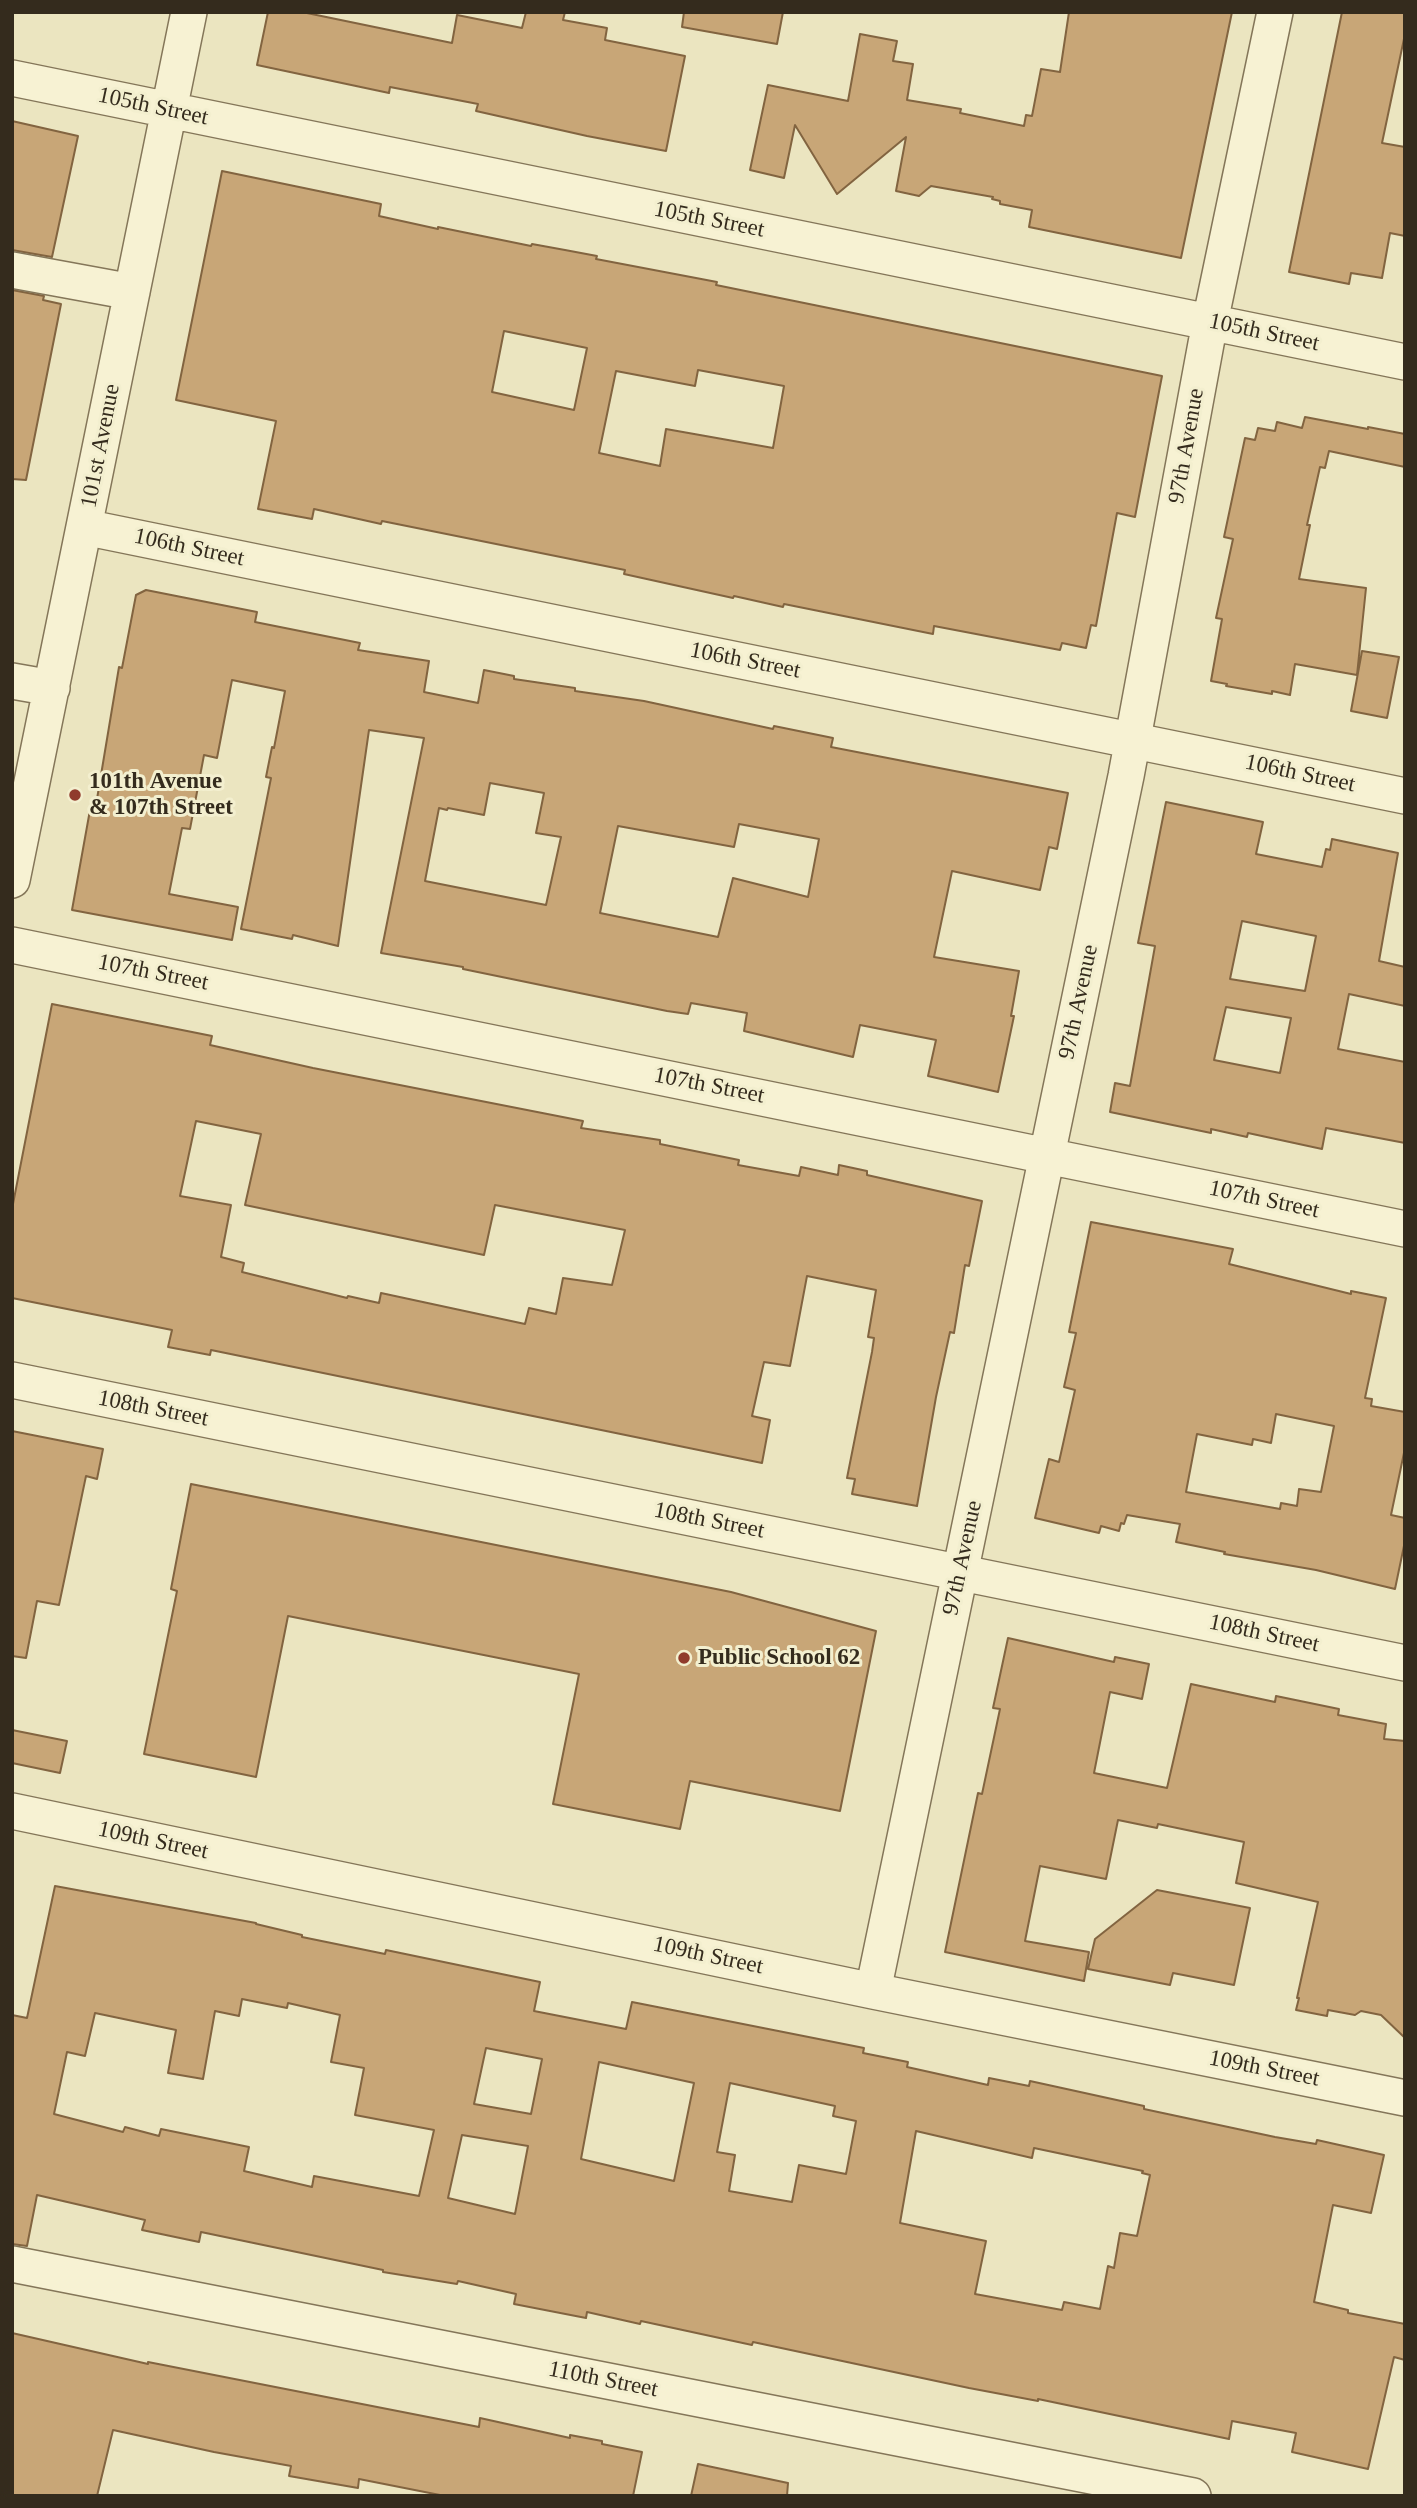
<!DOCTYPE html>
<html>
<head>
<meta charset="utf-8">
<style>
  body { margin:0 }
  #map { position:relative; width:1417px; height:2508px; overflow:hidden; background:#ebe5c0; font-family:Georgia,serif }
  canvas { display:block }
  .frame { position:absolute; inset:0; border:14px solid #342b1d; pointer-events:none }
</style>
</head>
<body>
<div id="map">
<canvas width="1417" height="2508"></canvas>
<div class="frame"></div>
</div>
<script>
const ctx = document.querySelector('canvas').getContext('2d');
ctx.lineJoin = 'round';
function fill(path, color) { ctx.fillStyle = color; ctx.fill(path, 'evenodd'); }
function trace(path, color, width, dash) { ctx.strokeStyle = color; ctx.lineWidth = width; ctx.lineCap = dash ? 'butt' : 'round'; ctx.setLineDash(dash || []); ctx.stroke(path); }
function label(font, color, halo, rows, align = 'center') {
  ctx.font = font + ' Georgia,serif'; ctx.lineWidth = 6; ctx.setLineDash([]); ctx.textBaseline = 'middle'; ctx.strokeStyle = halo; ctx.fillStyle = color; for (const [text, x, y, turn = 0] of rows) {
    ctx.save(); ctx.translate(x, y); ctx.rotate((+turn || 0) * Math.PI / 180); ctx.textAlign = isNaN(turn) ? turn : align; if (halo) ctx.strokeText(text, 0, 0); ctx.fillText(text, 0, 0); ctx.restore();
  }
}
const building = new Path2D(`
  M 268,12 L 302,12 L 452,43 L 457,15 L 522,28 L 526,12 L 565,12 L 563,20 L 607,28 L 605,40 L 685,56 L 666,151 L 587,136 L 476,111 L 478,104 L 390,87 L 389,93 L 257,65 Z
  M 684,12 L 783,12 L 777,44 L 682,27 Z
  M 1069,12 L 1232,12 L 1181,258 L 1029,227 L 1032,210 L 1000,204 L 1000,201 L 992,199 L 993,197 L 931,186 L 919,196 L 896,191 L 906,137 L 837,194 L 795,125 L 784,178 L 750,170 L 768,85 L 848,101 L 860,34 L 897,41 L 893,61 L 913,64 L 907,100 L 961,109 L 960,113 L 1024,126 L 1026,115 L 1032,116 L 1041,69 L 1060,72 Z
  M 1342,12 L 1405,12 L 1405,34 L 1382,143 L 1405,147 L 1405,236 L 1390,233 L 1382,278 L 1351,273 L 1349,284 L 1289,272 Z
  M 12,121 L 78,136 L 52,257 L 12,250 Z
  M 222,171 L 381,204 L 379,216 L 438,229 L 438,227 L 531,246 L 532,244 L 565,250 L 597,256 L 596,259 L 717,282 L 716,285 L 1162,376 L 1135,517 L 1117,513 L 1096,626 L 1091,625 L 1086,648 L 1062,643 L 1060,650 L 934,626 L 933,634 L 784,604 L 783,607 L 734,596 L 733,598 L 624,574 L 625,570 L 382,521 L 381,524 L 314,509 L 312,519 L 258,509 L 276,421 L 176,400 ZM 504,331 L 587,348 L 574,410 L 492,392 ZM 698,370 L 784,386 L 773,448 L 666,429 L 660,466 L 599,453 L 616,371 L 695,386 Z
  M 12,290 L 44,296 L 43,300 L 61,304 L 26,480 L 12,479 Z
  M 1305,417 L 1368,429 L 1368,427 L 1405,434 L 1405,467 L 1329,451 L 1325,468 L 1320,467 L 1307,525 L 1310,525 L 1299,579 L 1366,588 L 1357,675 L 1295,664 L 1290,695 L 1272,691 L 1272,694 L 1226,686 L 1227,684 L 1211,681 L 1222,619 L 1216,618 L 1233,539 L 1224,537 L 1245,438 L 1255,440 L 1258,428 L 1275,431 L 1277,422 L 1302,428 Z
  M 146,590 L 257,612 L 255,622 L 360,643 L 358,650 L 429,661 L 424,692 L 478,703 L 484,670 L 514,676 L 514,679 L 575,688 L 575,691 L 644,701 L 773,729 L 774,726 L 833,738 L 831,747 L 1068,793 L 1057,849 L 1049,847 L 1040,890 L 952,871 L 934,957 L 1019,971 L 1011,1016 L 1014,1016 L 998,1092 L 928,1076 L 936,1040 L 860,1025 L 853,1057 L 744,1031 L 747,1013 L 691,1003 L 688,1014 L 667,1011 L 463,969 L 463,967 L 381,953 L 424,738 L 369,730 L 338,946 L 293,935 L 292,939 L 241,929 L 271,778 L 266,777 L 272,747 L 274,748 L 285,691 L 232,680 L 217,758 L 204,755 L 190,829 L 182,828 L 169,894 L 238,907 L 232,940 L 72,910 L 90,810 L 95,811 L 119,667 L 122,668 L 136,595 ZM 490,783 L 544,793 L 536,833 L 561,837 L 546,905 L 425,881 L 439,808 L 447,810 L 448,808 L 484,815 ZM 739,824 L 819,839 L 808,897 L 733,878 L 718,937 L 600,913 L 618,826 L 734,847 Z
  M 1362,651 L 1399,657 L 1387,718 L 1351,711 Z
  M 1166,802 L 1263,822 L 1256,854 L 1322,867 L 1326,849 L 1330,850 L 1332,839 L 1398,853 L 1379,961 L 1405,967 L 1405,1006 L 1349,994 L 1338,1049 L 1405,1062 L 1405,1143 L 1326,1128 L 1322,1149 L 1248,1133 L 1247,1137 L 1211,1129 L 1211,1133 L 1110,1112 L 1115,1083 L 1130,1086 L 1155,946 L 1138,943 ZM 1242,921 L 1316,936 L 1305,991 L 1230,979 ZM 1226,1007 L 1291,1018 L 1280,1073 L 1214,1060 Z
  M 52,1004 L 212,1036 L 210,1045 L 313,1068 L 583,1121 L 581,1128 L 660,1140 L 660,1144 L 739,1160 L 738,1165 L 799,1176 L 801,1167 L 838,1175 L 839,1165 L 867,1171 L 867,1175 L 982,1201 L 969,1266 L 965,1265 L 954,1333 L 950,1332 L 936,1397 L 917,1506 L 852,1494 L 855,1479 L 847,1478 L 872,1352 L 874,1338 L 868,1337 L 876,1290 L 807,1276 L 790,1366 L 764,1362 L 752,1416 L 770,1420 L 762,1463 L 211,1350 L 210,1355 L 168,1347 L 172,1330 L 12,1298 L 12,1209 ZM 196,1121 L 261,1134 L 245,1205 L 484,1255 L 495,1205 L 625,1230 L 612,1285 L 563,1278 L 556,1314 L 529,1308 L 525,1324 L 381,1293 L 379,1303 L 348,1296 L 347,1298 L 242,1272 L 244,1263 L 221,1257 L 231,1205 L 180,1196 Z
  M 1091,1222 L 1233,1249 L 1229,1264 L 1351,1294 L 1351,1291 L 1386,1298 L 1365,1398 L 1372,1399 L 1371,1406 L 1405,1412 L 1405,1448 L 1391,1515 L 1405,1518 L 1405,1541 L 1395,1589 L 1316,1570 L 1224,1554 L 1225,1552 L 1176,1542 L 1180,1524 L 1127,1515 L 1124,1524 L 1121,1523 L 1119,1531 L 1101,1526 L 1099,1533 L 1035,1518 L 1049,1459 L 1059,1462 L 1075,1390 L 1064,1387 L 1076,1333 L 1069,1332 ZM 1276,1414 L 1334,1426 L 1321,1492 L 1299,1489 L 1297,1506 L 1281,1503 L 1280,1509 L 1186,1492 L 1197,1434 L 1252,1445 L 1253,1439 L 1271,1443 Z
  M 12,1431 L 103,1449 L 97,1479 L 86,1476 L 59,1605 L 37,1601 L 26,1658 L 12,1656 Z
  M 191,1484 L 731,1592 L 876,1631 L 840,1811 L 690,1781 L 680,1829 L 553,1804 L 579,1674 L 288,1616 L 256,1777 L 144,1754 L 177,1591 L 171,1589 Z
  M 1008,1638 L 1114,1662 L 1115,1657 L 1149,1664 L 1142,1699 L 1110,1692 L 1094,1773 L 1167,1788 L 1191,1684 L 1275,1702 L 1276,1696 L 1339,1709 L 1338,1715 L 1386,1724 L 1384,1739 L 1405,1741 L 1405,2038 L 1381,2015 L 1361,2011 L 1355,2015 L 1328,2010 L 1327,2016 L 1296,2010 L 1299,1998 L 1297,1998 L 1318,1902 L 1236,1883 L 1244,1842 L 1158,1824 L 1157,1828 L 1118,1820 L 1106,1879 L 1040,1866 L 1025,1941 L 1089,1952 L 1084,1981 L 945,1952 L 978,1793 L 982,1794 L 1000,1709 L 993,1708 Z
  M 12,1730 L 67,1741 L 60,1773 L 12,1763 Z
  M 55,1886 L 256,1923 L 256,1924 L 302,1935 L 302,1937 L 385,1954 L 386,1950 L 540,1982 L 534,2011 L 626,2029 L 632,2002 L 864,2048 L 863,2053 L 908,2062 L 907,2067 L 988,2085 L 989,2078 L 1029,2086 L 1030,2081 L 1144,2106 L 1144,2109 L 1275,2137 L 1316,2144 L 1317,2140 L 1384,2155 L 1371,2213 L 1333,2205 L 1314,2302 L 1348,2310 L 1348,2313 L 1405,2324 L 1405,2360 L 1394,2357 L 1368,2469 L 1292,2452 L 1296,2433 L 1232,2421 L 1229,2439 L 1038,2399 L 1038,2401 L 969,2388 L 753,2342 L 752,2345 L 641,2321 L 640,2324 L 587,2312 L 586,2318 L 514,2304 L 516,2294 L 458,2281 L 457,2284 L 383,2272 L 383,2270 L 201,2232 L 199,2242 L 142,2230 L 145,2220 L 37,2195 L 27,2246 L 12,2244 L 12,2015 L 27,2018 ZM 242,1999 L 287,2008 L 288,2003 L 340,2015 L 331,2062 L 364,2068 L 355,2115 L 434,2130 L 419,2196 L 314,2176 L 312,2187 L 244,2171 L 249,2147 L 161,2129 L 159,2136 L 125,2127 L 123,2132 L 54,2114 L 67,2052 L 85,2056 L 95,2013 L 176,2030 L 168,2073 L 203,2079 L 215,2011 L 239,2016 ZM 486,2048 L 542,2059 L 531,2114 L 474,2104 ZM 599,2062 L 694,2083 L 674,2181 L 581,2159 ZM 730,2083 L 835,2106 L 833,2116 L 856,2121 L 846,2174 L 799,2165 L 792,2202 L 729,2191 L 735,2155 L 717,2152 ZM 916,2131 L 1032,2158 L 1034,2148 L 1143,2171 L 1142,2173 L 1150,2175 L 1137,2236 L 1120,2233 L 1114,2268 L 1108,2266 L 1100,2309 L 1064,2302 L 1062,2310 L 975,2294 L 986,2241 L 900,2223 ZM 462,2135 L 528,2146 L 515,2214 L 448,2198 Z
  M 1157,1890 L 1250,1908 L 1234,1985 L 1173,1973 L 1170,1985 L 1088,1969 L 1095,1939 Z
  M 12,2333 L 148,2364 L 148,2362 L 479,2427 L 480,2418 L 570,2438 L 570,2435 L 602,2441 L 602,2444 L 642,2452 L 633,2496 L 445,2496 L 359,2479 L 358,2488 L 289,2476 L 291,2466 L 214,2452 L 113,2430 L 97,2496 L 12,2496 Z
  M 698,2464 L 788,2483 L 787,2496 L 691,2496 Z`);
fill(building, '#c8a677');
trace(building, '#826440', 2);
const minor = new Path2D(`
  M 12,78 L 1405,362
  M 12,270 L 132,292
  M 84,527 L 1405,796
  M 12,681 L 52,688
  M 12,880 L 189,12
  M 12,945 L 1405,1229
  M 12,1380 L 1405,1663
  M 12,1811 L 873,1991 L 1405,2098
  M 873,1991 L 1126,776 L 1210,322 L 1275,12
  M 12,2264 L 1193,2496`);
trace(minor, '#847659', 38);
trace(minor, '#f7f2d3', 35);
for (const [x, y, r, color] of [
  [75,795,7,"#903b2c"],
  [684,1658,7,"#903b2c"]
]) { const dot = new Path2D(); dot.arc(x, y, r, 0, 2 * Math.PI); ctx.fillStyle = color; ctx.fill(dot); trace(dot, '#f3efcf', 2.5); }
label('23px', '#342b1d', '#f3efcf', [
  ["105th Street",153,107,12],
  ["105th Street",709,220,11],
  ["105th Street",1264,333,12],
  ["101st Avenue",101,446,-79],
  ["97th Avenue",1187,446,-80],
  ["106th Street",189,548,12],
  ["106th Street",745,661,11],
  ["106th Street",1300,774,12],
  ["107th Street",153,973,11],
  ["97th Avenue",1079,1002,-78],
  ["107th Street",709,1086,11],
  ["107th Street",1264,1200,12],
  ["108th Street",153,1409,11],
  ["108th Street",709,1521,11],
  ["97th Avenue",963,1558,-78],
  ["108th Street",1264,1634,12],
  ["109th Street",153,1841,12],
  ["109th Street",708,1956,12],
  ["109th Street",1264,2069,11],
  ["110th Street",603,2380,11]
]);
label('bold 23px', '#342b1d', '#f3efcf', [
  ["101th Avenue",89,782],
  ["& 107th Street",89,808],
  ["Public School 62",698,1658]
], 'left');
</script>
</body>
</html>
